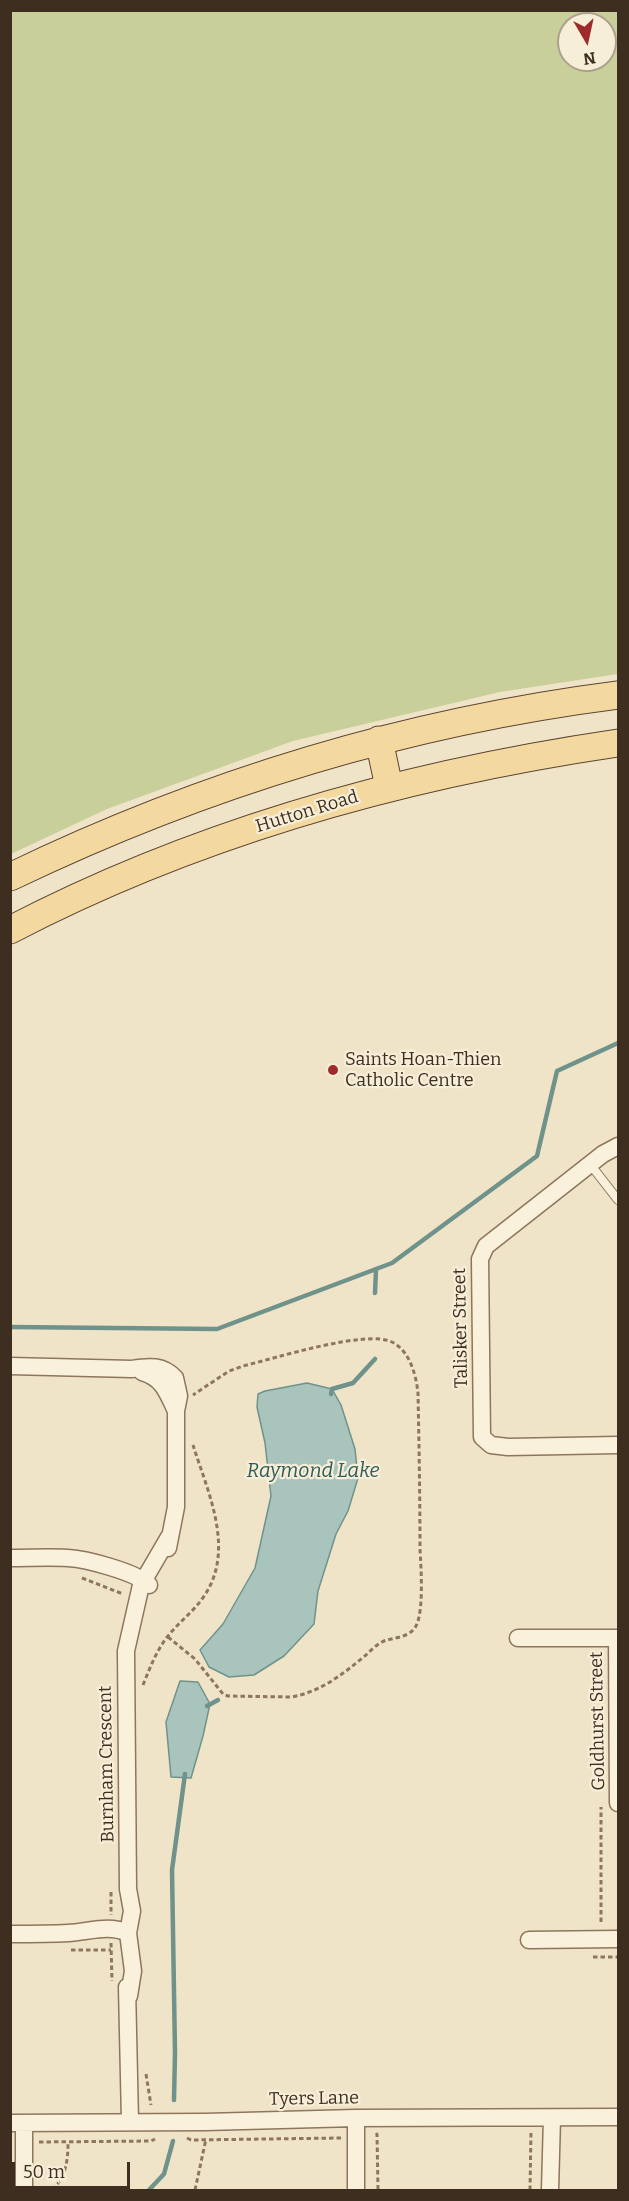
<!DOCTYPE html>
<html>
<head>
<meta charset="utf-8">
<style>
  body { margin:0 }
  #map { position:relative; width:629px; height:2201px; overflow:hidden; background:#f0e4c8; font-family:Bitter,serif }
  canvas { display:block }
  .frame { position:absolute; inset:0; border:12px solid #3d2e20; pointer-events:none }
  .north { position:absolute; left:557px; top:12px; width:60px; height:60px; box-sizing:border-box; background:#f7eed8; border:2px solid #ada18e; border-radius:50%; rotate:171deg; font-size:16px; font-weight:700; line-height:24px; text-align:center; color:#3d2e20 }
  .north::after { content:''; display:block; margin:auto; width:21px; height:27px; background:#9e2a2b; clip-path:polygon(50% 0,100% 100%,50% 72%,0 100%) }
  .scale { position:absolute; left:12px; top:2162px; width:118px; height:27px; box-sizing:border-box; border:3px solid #3d2e20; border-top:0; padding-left:8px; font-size:18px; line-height:21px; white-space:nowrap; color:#3d2e20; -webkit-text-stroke:4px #f7eed8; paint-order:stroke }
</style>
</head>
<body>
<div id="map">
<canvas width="629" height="2201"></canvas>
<div class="frame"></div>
<div class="north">N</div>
<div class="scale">50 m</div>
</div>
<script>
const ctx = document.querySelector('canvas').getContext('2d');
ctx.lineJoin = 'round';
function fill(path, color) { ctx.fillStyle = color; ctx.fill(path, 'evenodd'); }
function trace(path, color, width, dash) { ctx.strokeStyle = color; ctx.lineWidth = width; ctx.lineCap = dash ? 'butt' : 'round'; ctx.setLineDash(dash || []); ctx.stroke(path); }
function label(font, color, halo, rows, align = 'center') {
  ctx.font = font + ' Bitter,serif'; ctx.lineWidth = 4.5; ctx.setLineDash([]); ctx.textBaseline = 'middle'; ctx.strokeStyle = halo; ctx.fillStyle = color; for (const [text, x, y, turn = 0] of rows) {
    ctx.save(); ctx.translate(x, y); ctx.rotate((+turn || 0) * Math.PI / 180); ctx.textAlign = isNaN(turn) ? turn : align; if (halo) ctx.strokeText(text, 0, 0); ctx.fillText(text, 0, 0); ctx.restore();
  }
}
fill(new Path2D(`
  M 10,11 L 618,11 L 618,674 L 500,692 L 293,741 L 107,809 L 11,854 ZM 569,24 L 605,24 L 605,60 L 569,60 Z`), '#c9cf9b');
const water = new Path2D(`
  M 307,1383 L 332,1389 L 341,1405 L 355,1449 L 358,1478 L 348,1511 L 336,1534 L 318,1591 L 314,1624 L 284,1656 L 254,1675 L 229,1677 L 209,1667 L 200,1650 L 223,1624 L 255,1568 L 271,1496 L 265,1443 L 257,1407 L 258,1394 L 265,1391 Z
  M 180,1681 L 198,1682 L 210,1704 L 203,1736 L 191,1778 L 171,1777 L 166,1722 Z`);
fill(water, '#a9c4bc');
trace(water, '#6f938a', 1.5);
trace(new Path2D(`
  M 375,1293 L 376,1269
  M 10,1327 L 217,1329 L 392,1263 L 537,1156 L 557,1071 L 618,1043
  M 331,1394 L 332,1389 L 353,1383 L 375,1359
  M 207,1706 L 218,1700
  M 174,2100 L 175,2053 L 172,1870 L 185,1774
  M 149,2190 L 164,2174 L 173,2141`), '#6f938a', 4.5);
const lane = new Path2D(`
  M 590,1164 L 618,1200`);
const street = new Path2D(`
  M 618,1146 L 603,1154 L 486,1246 L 480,1259 L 482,1437 L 491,1445 L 508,1447 L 618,1445
  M 10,1366 L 132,1369 C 149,1366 163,1365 175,1378 L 179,1396 L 176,1411 L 176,1507 L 168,1548
  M 142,1372 C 163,1378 167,1392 176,1411
  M 10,1558 C 30,1558 49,1557 68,1558 C 86,1559 136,1572 149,1585
  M 518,1638 L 618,1638
  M 617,1638 L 618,1803
  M 10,1934 C 29,1934 49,1934 68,1933 C 89,1932 108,1924 128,1933
  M 529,1940 L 618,1939
  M 127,1987 L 130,2122
  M 129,1996 L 133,1971 L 128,1933 L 132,1911 L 128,1889 L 126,1651 L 141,1585 L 169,1537
  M 356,2118 L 356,2190
  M 10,2123 L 205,2122 L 356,2118 L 618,2117
  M 24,2123 L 24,2190
  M 550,2190 L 552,2118`);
const primary = new Path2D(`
  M 379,740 L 389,787
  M 10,877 C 203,784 406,722 618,695
  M 10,930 C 200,831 407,774 618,743`);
trace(lane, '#8d765c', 10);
trace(street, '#8d765c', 19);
trace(primary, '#5b4430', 29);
trace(new Path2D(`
  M 82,1578 L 123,1594
  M 168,1637 L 195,1659 L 223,1694 L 228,1696 L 291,1697 C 321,1692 343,1674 366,1655 C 371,1650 377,1644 384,1641 C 395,1637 409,1638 416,1626 C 424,1611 421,1566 420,1549 C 420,1497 419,1445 418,1393 C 416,1375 410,1351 392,1342 C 366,1329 273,1359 243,1366 L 229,1371 L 193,1395
  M 143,1685 C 150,1668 156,1651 168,1636 C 178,1623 192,1613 202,1599 C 237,1552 208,1493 193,1445
  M 111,1892 L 111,1915
  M 601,1922 L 601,1807
  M 111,1943 L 112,1981
  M 71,1950 L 111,1950
  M 593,1957 L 618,1957
  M 146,2074 L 151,2105
  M 376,2135 L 377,2134 L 378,2190
  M 187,2138 L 191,2140 L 342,2138
  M 39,2142 L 151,2141 L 155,2139
  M 53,2190 C 66,2175 68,2161 68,2142
  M 195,2190 L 206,2139
  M 530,2190 L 531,2131`), '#8d765c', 3, [4.5, 3]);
trace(lane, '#faf1dc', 8);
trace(street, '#faf1dc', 16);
trace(primary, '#f3d9a0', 27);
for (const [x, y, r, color] of [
  [333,1070,6,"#9e2a2b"]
]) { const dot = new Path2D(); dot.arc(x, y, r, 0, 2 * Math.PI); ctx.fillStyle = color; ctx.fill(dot); trace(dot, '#f7eed8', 2); }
label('18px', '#3d2e20', '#f7eed8', [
  ["Hutton Road",307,812,-17],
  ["Talisker Street",461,1328,-91],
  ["Goldhurst Street",598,1721,-91],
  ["Burnham Crescent",107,1764,-91],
  ["Tyers Lane",314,2099,-1]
]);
label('18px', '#3d2e20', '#f7eed8', [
  ["Saints Hoan-Thien",345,1060],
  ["Catholic Centre",345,1081]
], 'left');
label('italic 20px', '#2f5d5a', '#f7eed8', [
  ["Raymond Lake",313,1471]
]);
</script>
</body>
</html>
